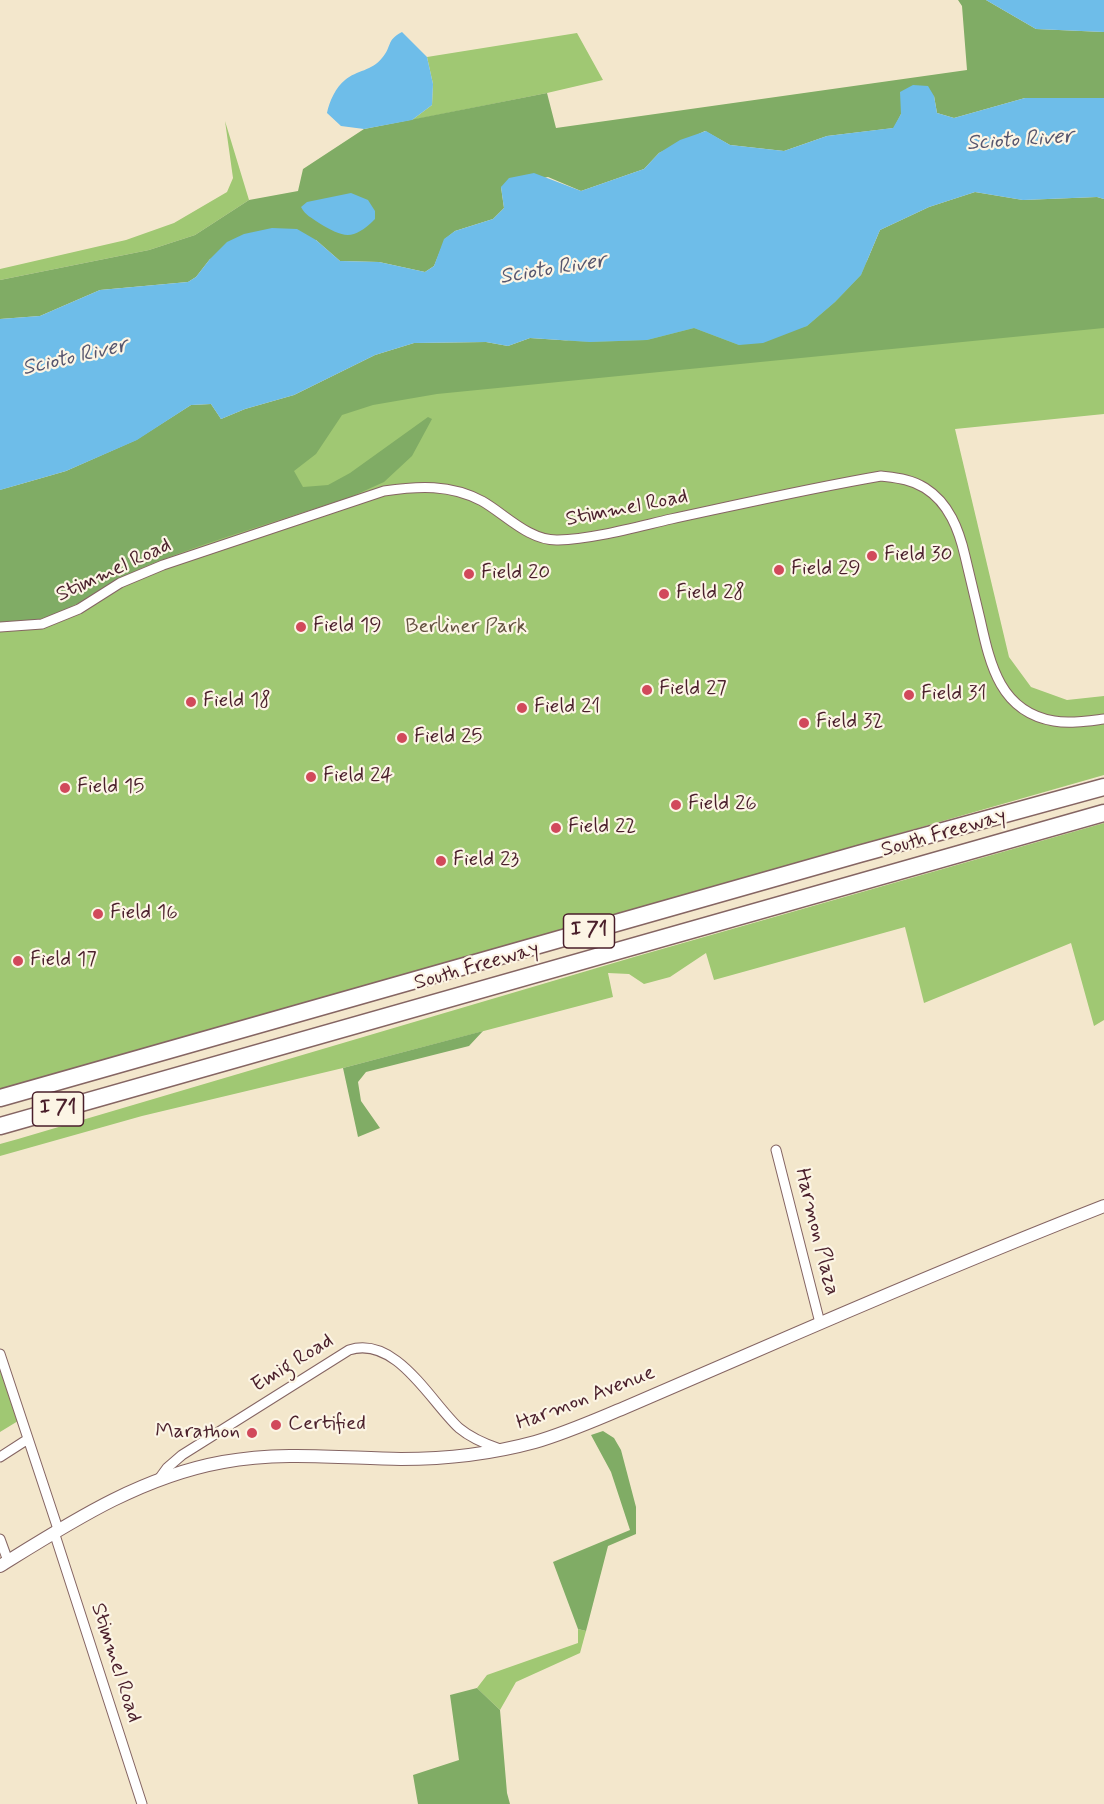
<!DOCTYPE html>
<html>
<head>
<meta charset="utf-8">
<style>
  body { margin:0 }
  canvas { display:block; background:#f3e7cc }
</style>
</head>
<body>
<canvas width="1104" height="1804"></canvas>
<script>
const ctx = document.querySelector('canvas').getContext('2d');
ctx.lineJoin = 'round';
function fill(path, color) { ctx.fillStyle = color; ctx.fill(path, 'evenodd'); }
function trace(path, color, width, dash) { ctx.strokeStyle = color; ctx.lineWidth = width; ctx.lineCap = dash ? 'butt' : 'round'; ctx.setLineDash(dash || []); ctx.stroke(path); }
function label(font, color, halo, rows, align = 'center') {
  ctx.font = font + ' Mynerve,sans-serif'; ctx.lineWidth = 4.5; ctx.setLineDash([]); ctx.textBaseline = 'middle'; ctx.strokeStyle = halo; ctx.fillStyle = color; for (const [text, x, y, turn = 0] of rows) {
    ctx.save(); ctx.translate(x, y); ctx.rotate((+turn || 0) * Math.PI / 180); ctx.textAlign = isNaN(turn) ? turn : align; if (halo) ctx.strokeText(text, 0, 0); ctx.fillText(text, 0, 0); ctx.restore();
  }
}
fill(new Path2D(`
  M 577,33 L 603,80 L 547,93 L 412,120 L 432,105 L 433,84 L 427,57 Z
  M 225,121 L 249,200 L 195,235 L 149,250 L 0,280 L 0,269 L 126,240 L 174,223 L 227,192 L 233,178 Z
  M 1104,199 L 1104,414 L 955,429 L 1009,657 L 1031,687 L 1067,700 L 1104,696 L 1104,716 L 1057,719 L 1037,713 L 1020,704 L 1022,714 L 1049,724 L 1075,725 L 1104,721 L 1104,775 L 0,1090 L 0,490 Z
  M 1104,823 L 1104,1020 L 1094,1026 L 1071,943 L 924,1003 L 905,927 L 714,980 L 706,953 L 670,977 L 644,984 L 629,974 L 608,973 L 613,997 L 343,1068 L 142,1116 L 0,1156 L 0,1144 L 18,1139 L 634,957 Z
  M 0,1366 L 18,1421 L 0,1432 Z
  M 578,1629 L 586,1631 L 580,1653 L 516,1682 L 500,1710 L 477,1688 L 487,1675 L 578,1643 Z`), '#a0c873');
fill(new Path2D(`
  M 958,0 L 986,0 L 1036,29 L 1104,32 L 1104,98 L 1025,98 L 954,118 L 937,113 L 934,96 L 901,92 L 901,114 L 894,128 L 827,136 L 784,151 L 730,145 L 705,131 L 659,153 L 644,169 L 581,191 L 548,177 L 501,187 L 504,208 L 493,219 L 455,231 L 445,239 L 434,266 L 425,272 L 379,262 L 340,261 L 316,240 L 210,259 L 196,277 L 188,282 L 100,290 L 40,316 L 0,319 L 0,280 L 149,250 L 195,235 L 249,200 L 298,191 L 303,169 L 364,129 L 547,93 L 556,128 L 967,70 L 962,6 Z
  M 975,192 L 1023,200 L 1097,197 L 1104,199 L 1104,328 L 437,394 L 373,405 L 342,415 L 316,454 L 294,471 L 303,487 L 328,485 L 350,473 L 428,417 L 432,419 L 412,456 L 384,482 L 353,496 C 288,518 221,537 156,562 C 113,578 78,611 32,621 C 22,623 10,622 0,622 L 0,490 L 66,471 L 136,440 L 191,405 L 211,404 L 221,419 L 245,409 L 294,395 L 375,355 L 414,343 L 486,342 L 508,346 L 530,338 L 590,342 L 647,340 L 694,328 L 739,345 L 807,326 L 835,302 L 861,275 L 880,230 L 929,207 Z
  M 483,1031 L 469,1046 L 366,1072 L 358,1082 L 361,1101 L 380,1128 L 358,1137 L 343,1068 Z
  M 603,1431 L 614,1438 L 621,1450 L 636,1507 L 636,1534 L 608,1546 L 586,1631 L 578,1629 L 553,1562 L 630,1530 L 611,1472 L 591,1435 Z
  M 477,1688 L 500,1710 L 507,1793 L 510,1804 L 418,1804 L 413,1775 L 459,1760 L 450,1695 Z`), '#80ac65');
fill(new Path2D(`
  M 986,0 L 1104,0 L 1104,32 L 1036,29 Z
  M 402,32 L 427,57 L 433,84 L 432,105 L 412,120 L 364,129 L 341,126 L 327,113 C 329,102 336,87 345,80 C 357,70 372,71 382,58 C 392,47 386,40 402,32 Z
  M 913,85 L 928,86 L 934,96 L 937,113 L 954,118 L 1025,98 L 1104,98 L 1104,199 L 1097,197 L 1023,200 L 975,192 L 929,207 L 880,230 L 861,275 L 835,302 L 807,326 L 763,343 L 739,345 L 694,328 L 647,340 L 590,342 L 530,338 L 508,346 L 486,342 L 414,343 L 375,355 L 294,395 L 245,409 L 221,419 L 211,404 L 191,405 L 137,440 L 66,471 L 0,490 L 0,319 L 40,316 L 100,290 L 188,282 L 196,277 L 210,259 L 227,242 L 244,234 L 272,228 L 297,229 L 316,240 L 340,261 L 379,262 L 425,272 L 434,266 L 444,239 L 455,231 L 493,219 L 504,208 L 501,187 L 509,178 L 534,173 L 581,191 L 644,169 L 659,153 L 680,140 L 706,131 L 730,145 L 784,151 L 827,136 L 893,128 L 901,114 L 900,92 Z
  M 351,193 L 368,200 L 375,211 L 375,219 C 353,241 344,238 319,223 C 312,218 305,215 301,207 L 307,202 Z`), '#6ebde9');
const minor = new Path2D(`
  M 0,627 L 42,624 L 79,609 L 120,583 L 163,565 L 384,491 C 418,486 450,484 482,501 C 505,514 529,541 558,540 C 593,539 636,527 671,519 C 741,504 811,488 881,476 C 897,478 911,479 925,488 C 949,503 959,530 965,556 C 970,577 975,598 980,619 C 990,664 1000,712 1054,721 C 1070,724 1088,721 1104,719
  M 776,1150 L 820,1323
  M 0,1354 L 58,1529
  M 0,1457 L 28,1439
  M 159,1479 L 167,1468 L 182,1455 L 349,1350 C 396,1335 430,1401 459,1428 C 471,1438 485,1444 500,1449
  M 54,1532 L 142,1804
  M 0,1539 L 8,1561`);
const secondary = new Path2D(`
  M 0,1566 C 71,1522 140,1477 223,1462 C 282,1451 342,1458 401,1459 C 446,1459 491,1454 535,1442 C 566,1433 595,1420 624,1408 C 666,1390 707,1372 749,1354 C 866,1303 984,1253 1104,1206`);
const motorway = new Path2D(`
  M 0,1098 L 859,854 L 1104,787
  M 0,1126 L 1104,813`);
trace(minor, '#856563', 11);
trace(secondary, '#856563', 14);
trace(motorway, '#856563', 19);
trace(minor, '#fff', 9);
trace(secondary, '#fff', 12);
trace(motorway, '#fff', 16);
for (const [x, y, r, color] of [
  [872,556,6,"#d1495b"],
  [779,570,6,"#d1495b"],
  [469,574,6,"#d1495b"],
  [664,594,6,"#d1495b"],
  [301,627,6,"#d1495b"],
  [647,690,6,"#d1495b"],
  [909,695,6,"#d1495b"],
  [191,702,6,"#d1495b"],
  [522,708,6,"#d1495b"],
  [804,723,6,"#d1495b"],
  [402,738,6,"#d1495b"],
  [311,777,6,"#d1495b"],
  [65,788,6,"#d1495b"],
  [676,805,6,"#d1495b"],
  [556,828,6,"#d1495b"],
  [441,861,6,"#d1495b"],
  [98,914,6,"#d1495b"],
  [18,961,6,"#d1495b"],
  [276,1425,6,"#d1495b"],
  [252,1433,6,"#d1495b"]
]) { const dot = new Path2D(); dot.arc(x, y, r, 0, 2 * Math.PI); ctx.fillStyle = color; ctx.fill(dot); trace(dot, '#fcf5e5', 2); }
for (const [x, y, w] of [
  [589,931,51],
  [58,1109,51]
]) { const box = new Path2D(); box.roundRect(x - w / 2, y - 17, w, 34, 4.5); ctx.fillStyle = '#fcf5e5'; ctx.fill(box); trace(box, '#4a1f2b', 1.5); }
label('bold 20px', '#4a1f2b', null, [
  ["I 71",589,931],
  ["I 71",58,1109]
]);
label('21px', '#4a1f2b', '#fcf5e5', [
  ["Stimmel Road",627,509,-11],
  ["Stimmel Road",114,571,-25],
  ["South Freeway",944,834,-16],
  ["South Freeway",477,967,-16],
  ["Harmon Plaza",816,1232,76],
  ["Emig Road",293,1364,-32],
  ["Harmon Avenue",586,1399,-21],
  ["Stimmel Road",115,1663,72]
]);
label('21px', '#4a1f2b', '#fcf5e5', [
  ["Field 30",884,556],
  ["Field 29",791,570],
  ["Field 20",481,574],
  ["Field 28",676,594],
  ["Field 19",313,627],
  ["Field 27",659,690],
  ["Field 31",921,695],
  ["Field 18",203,702],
  ["Field 21",534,708],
  ["Field 32",816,723],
  ["Field 25",414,738],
  ["Field 24",323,777],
  ["Field 15",77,788],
  ["Field 26",688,805],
  ["Field 22",568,828],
  ["Field 23",453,861],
  ["Field 16",110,914],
  ["Field 17",30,961],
  ["Certified",288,1425],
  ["Marathon",240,1433,"right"]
], 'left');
label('21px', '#645241', '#fcf5e5', [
  ["Berliner Park",466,628]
]);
label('italic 22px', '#57566e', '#fcf5e5', [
  ["Scioto River",1020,141,-4],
  ["Scioto River",553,270,-9],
  ["Scioto River",75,358,-13]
]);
</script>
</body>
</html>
